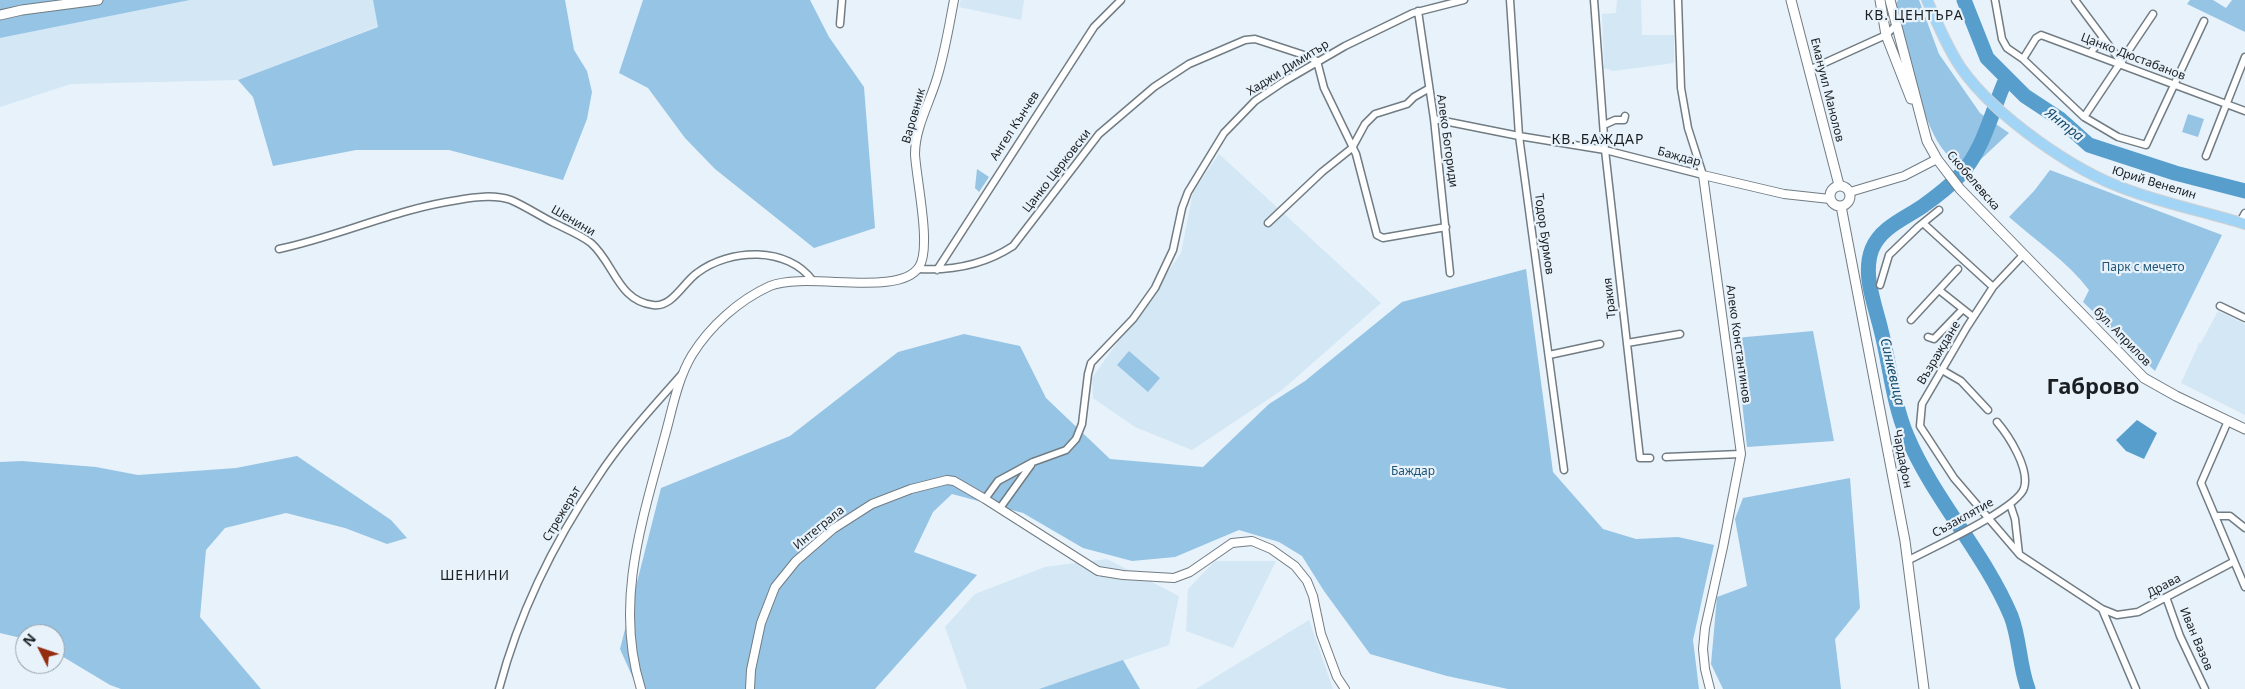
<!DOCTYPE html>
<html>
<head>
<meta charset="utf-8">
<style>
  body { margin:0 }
  #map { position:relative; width:2245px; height:689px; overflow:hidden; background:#e7f2fb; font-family:"Noto Sans",sans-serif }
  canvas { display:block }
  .north { position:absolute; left:15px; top:624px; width:50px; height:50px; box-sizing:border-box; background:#e7f2fb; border:1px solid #959ea4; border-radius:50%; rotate:311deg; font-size:14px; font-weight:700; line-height:20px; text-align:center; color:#1b1f22 }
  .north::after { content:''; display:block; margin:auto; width:18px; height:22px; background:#942d0f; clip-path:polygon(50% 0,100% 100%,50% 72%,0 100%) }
</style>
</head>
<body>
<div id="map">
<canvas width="2245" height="689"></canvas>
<div class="north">N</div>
</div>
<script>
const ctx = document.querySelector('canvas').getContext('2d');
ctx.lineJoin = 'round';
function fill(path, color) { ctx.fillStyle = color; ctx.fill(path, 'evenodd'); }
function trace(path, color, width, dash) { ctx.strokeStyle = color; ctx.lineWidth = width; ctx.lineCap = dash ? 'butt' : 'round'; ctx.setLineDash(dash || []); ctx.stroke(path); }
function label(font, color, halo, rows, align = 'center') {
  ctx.font = font + ' "Noto Sans",sans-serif'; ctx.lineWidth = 4.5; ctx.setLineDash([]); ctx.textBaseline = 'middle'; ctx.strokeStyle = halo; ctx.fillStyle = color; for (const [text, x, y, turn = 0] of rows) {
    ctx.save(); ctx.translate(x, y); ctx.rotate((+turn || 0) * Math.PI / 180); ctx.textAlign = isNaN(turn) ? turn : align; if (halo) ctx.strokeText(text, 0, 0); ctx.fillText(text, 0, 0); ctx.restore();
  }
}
fill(new Path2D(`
  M 190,0 L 373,0 L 379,26 L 238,80 L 71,84 L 0,107 L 0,38 Z
  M 961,0 L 1024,0 L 1021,20 L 959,7 Z
  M 1617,0 L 1641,0 L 1642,35 L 1674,35 L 1674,63 L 1613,71 L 1604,68 L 1602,14 L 1616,13 Z
  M 1219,154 L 1381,303 L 1282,390 L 1192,450 L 1135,427 L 1093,398 L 1092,378 L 1181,253 L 1193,192 Z
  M 2218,311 L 2245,324 L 2245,415 L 2181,383 L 2197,348 L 2199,343 L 2201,343 Z
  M 1107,559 L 1179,596 L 1169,645 L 1039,689 L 967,689 L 945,627 L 975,594 L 1045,567 Z
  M 1215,561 L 1276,561 L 1233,648 L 1186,631 L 1188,589 Z
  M 1309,620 L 1333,689 L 1196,689 Z`), '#d4e7f4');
fill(new Path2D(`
  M 0,0 L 190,0 L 0,38 Z
  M 373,0 L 565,0 L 574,50 L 587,71 L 592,92 L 587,119 L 563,180 L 449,150 L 356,150 L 273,166 L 253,97 L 238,80 L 378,27 Z
  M 643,0 L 810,0 L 829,37 L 864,87 L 875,228 L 814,248 L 715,169 L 685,138 L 648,88 L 619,73 Z
  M 1898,0 L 1919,0 L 1939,54 L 1980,113 L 2009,133 L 1965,174 C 1954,162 1941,150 1934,135 C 1915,96 1906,47 1895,5 Z
  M 2190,0 L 2213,0 L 2226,8 L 2232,0 L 2245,0 L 2245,32 L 2187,4 Z
  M 2188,114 L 2204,119 L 2198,137 L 2182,132 Z
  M 977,169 L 989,177 L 979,192 L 975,188 Z
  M 2050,170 L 2222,235 L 2155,371 L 2083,302 L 2089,290 C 2067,261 2036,241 2009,217 L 2034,191 Z
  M 1526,269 L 1553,472 L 1603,529 L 1636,539 L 1678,537 L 1714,545 L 1693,640 L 1699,689 L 1508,689 L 1447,676 L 1370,654 L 1324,591 L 1302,556 L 1279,542 L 1239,530 L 1175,557 L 1132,561 L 1083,548 L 1023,513 L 952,494 L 933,512 L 914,552 L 977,575 L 875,689 L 638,689 L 620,649 L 661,488 L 790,436 L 898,352 L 964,334 L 1020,346 L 1046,398 L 1110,459 L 1203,467 L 1269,404 L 1305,381 L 1402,302 Z
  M 1813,331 L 1834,441 L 1747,447 L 1735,338 Z
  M 1129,351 L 1160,378 L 1148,392 L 1117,365 Z
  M 297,456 L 391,520 L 407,538 L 387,544 L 345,528 L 286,513 L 225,528 L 206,550 L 200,617 L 261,689 L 121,689 L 110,685 L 55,652 L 55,634 L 25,634 L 25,639 L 0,633 L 0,462 L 22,461 L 96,467 L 138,475 L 236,468 Z
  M 1850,478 L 1860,608 L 1835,639 L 1841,689 L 1723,689 L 1711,664 L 1717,597 L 1747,586 L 1735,519 L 1743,498 Z
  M 1123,660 L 1140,689 L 1039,689 Z`), '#96c4e5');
fill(new Path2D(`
  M 2137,420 L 2157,433 L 2144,459 L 2126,451 L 2116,440 Z`), '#579ecd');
trace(new Path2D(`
  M 1964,0 L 1987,58 L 2025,96 L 2060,119 L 2089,145 L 2175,173 L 2245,191
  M 2006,79 C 1992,110 1984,149 1961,174 C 1950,186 1937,196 1923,206 C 1906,218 1881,227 1872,249 C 1862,275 1875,304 1881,330 C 1890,365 1893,403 1907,436 C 1934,500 1984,552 2011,616 C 2020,639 2019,665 2028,689`), '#579ecd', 15);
const minor = new Path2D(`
  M 1510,0 L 1519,136 L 1564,470
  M 1594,0 L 1605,150 L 1640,458 L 1650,458
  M 1678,0 L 1681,88 L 1688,128 L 1703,175
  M 1995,0 L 2002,39 L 2007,48 L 2023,59 L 2084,117 L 2118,137 L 2146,145 L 2204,21
  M 2075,0 L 2122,63
  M 1418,11 L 1434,119 L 1450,273
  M 840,24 L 842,0
  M 2091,52 L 2103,38
  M 2023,59 L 2036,38 L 2041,35 L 2245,111
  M 1809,70 L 1886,35 L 1896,25
  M 2084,117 L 2153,14
  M 1434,119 L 1519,136 L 1605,150 L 1703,175
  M 1604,125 L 1615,120 L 1624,120 L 1625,116
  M 2206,156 L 2245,57
  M 2240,222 L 2245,213
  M 1268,223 L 1322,172 L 1352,148 L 1365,124 L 1375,114 L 1407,104 L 1414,97 L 1428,89
  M 1923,223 L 1993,287
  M 279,249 C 340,236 396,209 458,200 C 474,197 494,194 511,200 C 525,206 540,216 554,223 C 566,229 581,235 591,243 C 614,263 618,301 653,305 C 672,308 683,283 697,273 C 730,248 788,246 813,281
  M 2024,254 L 1993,287 L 1967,327 L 1922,404 L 1920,426 L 1954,478 L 2020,555 L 2102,609 L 2136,689
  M 918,269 C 952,271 984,265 1013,246 L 1099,134 L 1154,87 L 1189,64 L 1245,40 L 1255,39 L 1307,56 L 1317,61 L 1324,88 L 1356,154 L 1377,235 L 1383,238 L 1446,227
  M 937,270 L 1094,27 L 1121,0
  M 1880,285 L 1889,255 L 1918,227 L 1939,210
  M 1939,290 L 1973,317
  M 2220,306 L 2245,318
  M 1911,320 L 1958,269
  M 1928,337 L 1934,339 L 1962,310
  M 1627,343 L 1680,334
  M 1549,355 L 1600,344
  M 1942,370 L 1961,381 L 1988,410
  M 2228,421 L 2201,483 L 2245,587
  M 1666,457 L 1741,454
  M 985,499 L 998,481 L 1033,462 L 1066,450 L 1076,439 L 1082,424 L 1088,374 L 1091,363 L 1133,319 L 1155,288 L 1173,250 L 1182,208 L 1188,192 L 1224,133 L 1255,101 L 1283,82 L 1345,46 L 1413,13 L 1464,0
  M 2010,504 L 2015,519 L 2019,554
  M 1000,508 L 1031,465
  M 2216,516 L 2230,516 L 2245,528
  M 1907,561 C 1929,549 2018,509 2024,488 C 2030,469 2009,436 1997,422
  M 2166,597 L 2180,636 L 2205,689
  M 2102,609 L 2117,615 L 2138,612 L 2233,562
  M 499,689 C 519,613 554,542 598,477 C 622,440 653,407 682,374`);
const tertiary = new Path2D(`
  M 1850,192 L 1904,176 L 1937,159
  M 641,689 C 614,604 642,521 664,439 C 672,411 677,380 692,355 C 710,326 739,300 770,286 C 806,271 899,298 919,267 C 932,248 916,178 915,154 C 915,128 930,102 937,78 C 945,52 949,26 954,0
  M 750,689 L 751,670 L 761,623 L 775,587 L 796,561 L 833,529 L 872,504 L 911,489 L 947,480 L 954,481 L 985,499 L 1098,571 L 1123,575 L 1174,578 L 1190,572 L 1232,543 L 1252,541 L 1271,549 L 1295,566 L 1307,581 L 1313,596 L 1321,634 L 1337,677 L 1345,689
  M 1710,689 L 1705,669 L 1703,649 L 1705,628 L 1723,547 L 1741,454 L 1703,175 L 1784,194 L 1830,199`);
const secondary = new Path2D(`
  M 1791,0 L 1839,185
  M 1880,0 L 1886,35 L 1911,99
  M 1890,0 L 1927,141 L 1937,159 L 1960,189 L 2144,378 L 2176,396 L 2245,429
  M 0,15 L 22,10 L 98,0
  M1830 196a10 10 0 1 1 20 0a10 10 0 1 1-20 0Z
  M 1841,206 L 1905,541 L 1924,689`);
const primary = new Path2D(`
  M 1927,0 C 1937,23 1947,47 1961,68 C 1995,116 2073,171 2128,190 C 2166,204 2206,212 2245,224`);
trace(minor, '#717c83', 9);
trace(tertiary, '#717c83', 10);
trace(secondary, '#717c83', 11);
trace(primary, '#d1d2d3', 12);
trace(minor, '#fff', 6);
trace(tertiary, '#fff', 8);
trace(secondary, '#fff', 9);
trace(primary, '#a2d4f6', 10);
label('12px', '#1b1f22', '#e7f2fb', [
  ["Цанко Дюстабанов",2133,57,21],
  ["Хаджи Димитър",1288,68,-32],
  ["Емануил Манолов",1827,90,76],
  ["Варовник",914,116,-74],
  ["Ангел Кънчев",1015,126,-57],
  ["Алеко Богориди",1447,141,82],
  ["Баждар",1679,157,15],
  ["Цанко Церковски",1057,171,-52],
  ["Скобелевска",1973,181,49],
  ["Юрий Венелин",2154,183,17],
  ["Шенини",573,221,30],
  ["Тодор Бурмов",1544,234,82],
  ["Тракия",1610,298,-96],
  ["бул. Априлов",2122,337,46],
  ["Алеко Константинов",1738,344,82],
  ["Възраждане",1939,353,-59],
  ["Чардафон",1902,459,79],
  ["Стрежерът",562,514,-59],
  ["Съзаклятие",1963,518,-29],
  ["Интеграла",819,528,-39],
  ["Драва",2164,586,-28],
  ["Иван Вазов",2196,639,67]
]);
label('12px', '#205576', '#e7f2fb', [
  ["Парк с мечето",2143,268],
  ["Баждар",1413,472]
]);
ctx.letterSpacing = '1px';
label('14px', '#1b1f22', '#e7f2fb', [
  ["КВ. ЦЕНТЪРА",1914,16],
  ["КВ. БАЖДАР",1598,140],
  ["ШЕНИНИ",475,576]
]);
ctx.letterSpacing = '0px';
label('italic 14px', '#174d6e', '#e7f2fb', [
  ["Янтра",2064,125,38],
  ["Синкевица",1892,372,77]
]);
label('bold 22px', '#1b1f22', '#e7f2fb', [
  ["Габрово",2093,388]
]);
</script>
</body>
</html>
